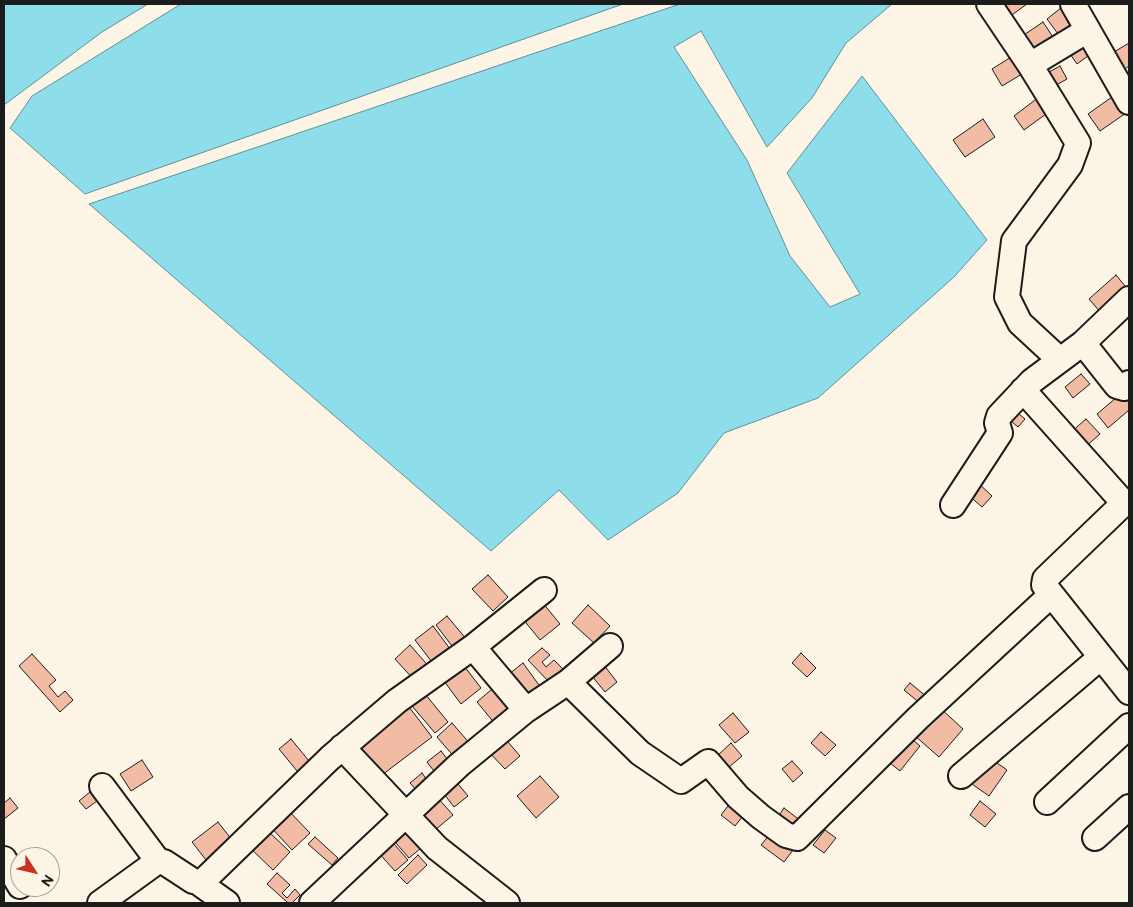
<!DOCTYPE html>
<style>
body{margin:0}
#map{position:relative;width:1133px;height:907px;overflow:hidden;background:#fcf5e5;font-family:"Balsamiq Sans",sans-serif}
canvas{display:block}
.frame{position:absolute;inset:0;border:5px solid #1c1c1c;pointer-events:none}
.north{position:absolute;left:10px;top:847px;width:50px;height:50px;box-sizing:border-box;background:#fcf5e5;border:1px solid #a29e95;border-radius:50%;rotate:125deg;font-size:14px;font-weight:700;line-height:20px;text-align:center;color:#1c1c1c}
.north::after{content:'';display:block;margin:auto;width:18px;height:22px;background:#c8321e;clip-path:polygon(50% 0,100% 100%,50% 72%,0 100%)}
</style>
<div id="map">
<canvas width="1133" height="907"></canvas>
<div class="frame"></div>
<div class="north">N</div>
</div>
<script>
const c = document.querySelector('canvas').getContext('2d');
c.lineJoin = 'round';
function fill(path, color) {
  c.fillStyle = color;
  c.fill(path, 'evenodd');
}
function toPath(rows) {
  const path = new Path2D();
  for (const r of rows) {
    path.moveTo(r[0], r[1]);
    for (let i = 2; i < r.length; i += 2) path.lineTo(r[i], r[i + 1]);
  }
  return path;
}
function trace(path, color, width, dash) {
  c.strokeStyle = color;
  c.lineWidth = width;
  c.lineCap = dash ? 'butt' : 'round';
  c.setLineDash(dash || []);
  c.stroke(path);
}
const water = toPath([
 [4,4,148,4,102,32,4,105,4,4],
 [181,4,623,4,85,194,10,128,32,96,181,4],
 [680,4,892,4,846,43,812,98,767,147,701,31,674,47,747,160,790,256,830,307,860,294,787,173,862,76,987,240,954,277,818,398,724,433,678,493,608,540,559,490,491,551,89,204,680,4]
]);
const building = toPath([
 [993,4,1027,4,1005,20,993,4],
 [1066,4,1078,19,1058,34,1047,19,1066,4],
 [1043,22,1055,40,1030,57,1018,39,1043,22],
 [1083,40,1092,53,1077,64,1068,51,1083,40],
 [1129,43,1129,66,1125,69,1114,52,1129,43],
 [1016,54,1027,71,1002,86,992,69,1016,54],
 [1060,66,1067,79,1049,89,1042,76,1060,66],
 [1119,92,1129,111,1100,131,1088,114,1119,92],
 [1039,97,1050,111,1024,130,1014,116,1039,97],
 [983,119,995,137,965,157,953,140,983,119],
 [1116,275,1129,291,1102,314,1089,299,1116,275],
 [1081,374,1090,384,1073,398,1065,387,1081,374],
 [1123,392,1129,399,1129,410,1108,428,1097,414,1123,392],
 [1013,409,1025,419,1018,427,1006,417,1013,409],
 [1086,419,1100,434,1083,449,1069,434,1086,419],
 [976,481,992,496,982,507,966,493,976,481],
 [488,575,508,597,493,611,472,589,488,575],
 [538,597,560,624,540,640,518,613,538,597],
 [588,605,610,626,594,643,572,623,588,605],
 [447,616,467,640,455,650,436,625,447,616],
 [433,626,453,653,435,666,415,640,433,626],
 [410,645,431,669,416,682,395,659,410,645],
 [542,648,550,655,542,662,546,667,554,660,563,669,549,682,528,660,542,648],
 [801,653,816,668,807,677,792,663,801,653],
 [32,654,56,680,49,686,58,697,65,691,73,700,60,712,19,666,32,654],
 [600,660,617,682,605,692,587,670,600,660],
 [523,663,544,692,525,706,504,678,523,663],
 [464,666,481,688,461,704,444,681,464,666],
 [499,683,519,707,496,725,477,702,499,683],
 [910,683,927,697,921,704,904,690,910,683],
 [421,689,448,722,435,733,407,700,421,689],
 [406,703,432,737,378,778,352,744,406,703],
 [939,707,963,729,939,757,914,735,939,707],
 [733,713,749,732,735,743,719,725,733,713],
 [452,723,472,746,457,760,437,737,452,723],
 [821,732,836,745,825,756,811,743,821,732],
 [905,733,920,746,900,771,884,758,905,733],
 [503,736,520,756,505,769,487,750,503,736],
 [291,739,314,767,302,777,279,749,291,739],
 [731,743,742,756,728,768,717,756,731,743],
 [441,751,451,764,437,775,427,762,441,751],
 [987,756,1007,770,989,796,969,782,987,756],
 [142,760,153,777,131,791,120,774,142,760],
 [792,761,803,773,793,782,782,769,792,761],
 [422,773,429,783,418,792,410,783,422,773],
 [540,776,559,797,536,818,517,796,540,776],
 [454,779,468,796,454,807,441,790,454,779],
 [90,792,97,801,86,809,79,801,90,792],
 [437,797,453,815,435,830,420,813,437,797],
 [735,797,749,808,735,826,721,815,735,797],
 [10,798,18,808,4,819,4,803,10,798],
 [980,801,996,814,985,827,970,815,980,801],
 [286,808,310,833,292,850,268,824,286,808],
 [784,808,801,821,795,829,778,817,784,808],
 [406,820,426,844,409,858,389,835,406,820],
 [218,822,232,840,206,860,192,842,218,822],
 [266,829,290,852,273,870,249,847,266,829],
 [825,830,836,838,824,853,813,845,825,830],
 [771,833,793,850,784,862,761,845,771,833],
 [315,837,338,858,332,865,308,844,315,837],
 [388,837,408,860,395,871,375,849,388,837],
 [418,855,427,865,407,884,398,875,418,855],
 [277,873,290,885,282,893,287,898,295,889,300,895,292,903,288,903,267,884,277,873]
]);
const minor = toPath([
 [989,4,1030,65],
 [1073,4,1129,102],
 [1083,343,1117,386,1124,388,1129,383],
 [1060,360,1020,323,1007,297,1014,241,1070,165,1078,143,1030,65,1088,30],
 [1023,390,1122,501,1120,507,1045,579,1044,585,1129,692],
 [953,505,1000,433,997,423,999,416,1032,381,1083,343,1129,299],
 [473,647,526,710],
 [568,682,640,753,681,781,708,762,738,797,761,817,786,835,797,838,918,718,1051,595],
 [342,747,437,848,507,903],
 [961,776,1101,657],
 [102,786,158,861],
 [1047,802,1129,726],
 [1095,838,1129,807],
 [4,859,20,886],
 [199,883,227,903],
 [100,903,158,861,164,862,193,881,202,882,330,758,397,701,473,647,544,590],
 [312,903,459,765,526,710,568,682,610,646]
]);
fill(water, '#8eddeb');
trace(water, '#609098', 1);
fill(building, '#f1bba4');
trace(building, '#1c1c1c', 1);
trace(minor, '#1c1c1c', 28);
trace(minor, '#fcf5e5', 24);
</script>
